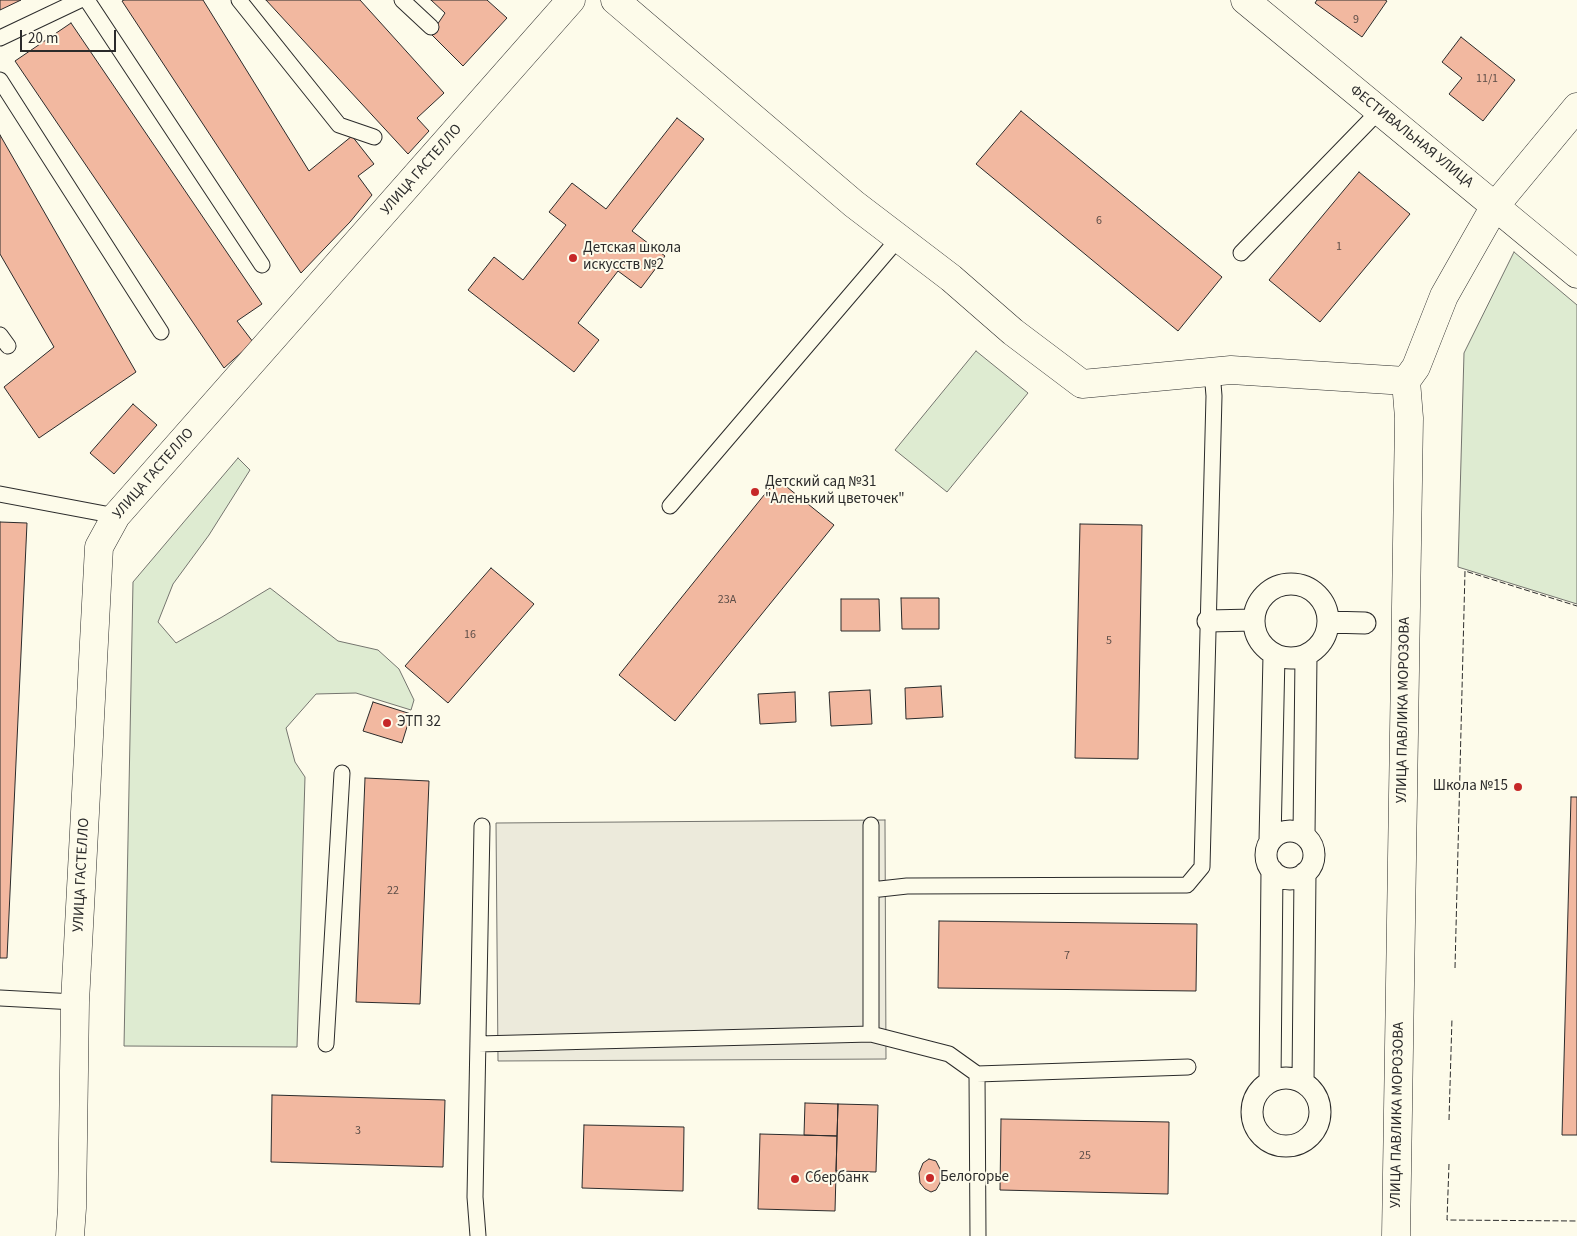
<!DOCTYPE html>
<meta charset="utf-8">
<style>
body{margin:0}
#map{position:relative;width:1577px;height:1236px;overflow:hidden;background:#fdfbea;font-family:"Source Sans 3",sans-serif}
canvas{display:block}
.scale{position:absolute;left:20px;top:30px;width:96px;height:22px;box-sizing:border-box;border:2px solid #2b2b2b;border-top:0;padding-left:6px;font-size:15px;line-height:18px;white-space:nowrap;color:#2b2b2b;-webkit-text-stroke:4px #fdfbea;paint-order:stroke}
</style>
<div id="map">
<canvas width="1577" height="1236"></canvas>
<div class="scale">20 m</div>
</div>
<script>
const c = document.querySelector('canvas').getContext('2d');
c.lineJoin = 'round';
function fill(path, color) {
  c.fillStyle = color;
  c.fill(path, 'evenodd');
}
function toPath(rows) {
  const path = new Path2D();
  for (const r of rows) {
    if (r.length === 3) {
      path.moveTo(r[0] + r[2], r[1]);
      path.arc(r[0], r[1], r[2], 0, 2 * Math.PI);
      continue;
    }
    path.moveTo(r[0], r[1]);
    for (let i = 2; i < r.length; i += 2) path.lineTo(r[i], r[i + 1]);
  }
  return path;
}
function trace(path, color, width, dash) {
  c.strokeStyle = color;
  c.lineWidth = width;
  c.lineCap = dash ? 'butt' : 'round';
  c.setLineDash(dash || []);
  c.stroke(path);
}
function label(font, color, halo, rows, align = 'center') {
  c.font = font + ' "Source Sans 3",sans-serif';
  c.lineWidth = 4;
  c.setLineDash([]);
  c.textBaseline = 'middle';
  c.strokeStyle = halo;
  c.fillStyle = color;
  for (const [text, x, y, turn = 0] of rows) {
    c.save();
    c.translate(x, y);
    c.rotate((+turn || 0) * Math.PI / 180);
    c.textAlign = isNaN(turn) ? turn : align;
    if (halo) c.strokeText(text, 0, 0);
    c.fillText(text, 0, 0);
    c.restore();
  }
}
const green = toPath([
 [1514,252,1577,305,1577,604,1458,567,1464,353,1514,252],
 [976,351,1028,393,947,492,895,450,976,351],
 [238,458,250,470,209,535,173,584,158,622,176,643,222,617,270,588,338,641,378,650,399,669,414,700,411,710,356,693,316,694,286,728,295,762,305,777,297,1047,124,1046,133,582,238,458]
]);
const parking = toPath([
 [885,820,886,1059,498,1061,496,823,885,820]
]);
const building = toPath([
 [0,0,21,0,0,10,0,0],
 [124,0,203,0,309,171,352,136,374,164,358,176,372,195,350,222,301,273,122,1,124,0],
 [266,0,360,0,444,93,417,118,429,131,408,154,266,0],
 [431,0,487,0,507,18,463,66,431,34,445,13,431,0],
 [1317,0,1385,0,1387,1,1362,37,1315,3,1317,0],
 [71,23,262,304,237,321,253,342,224,368,15,61,71,23],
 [1461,37,1515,80,1483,121,1449,94,1462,78,1442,62,1461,37],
 [1021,111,1222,277,1178,331,976,164,1021,111],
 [677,118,704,139,632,231,665,256,641,288,618,271,578,323,599,340,574,372,468,290,494,257,523,280,566,225,549,212,572,183,606,209,677,118],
 [0,135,136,372,39,438,4,387,54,347,0,254,0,135],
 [1359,172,1410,214,1320,322,1269,280,1359,172],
 [133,404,157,425,114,474,90,453,133,404],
 [777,479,834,525,675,721,619,675,777,479],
 [0,522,27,523,7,958,0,958,0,522],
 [1080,524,1142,525,1138,759,1075,758,1080,524],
 [491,568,534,604,448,703,405,666,491,568],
 [901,598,939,598,939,629,902,629,901,598],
 [841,599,879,599,880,631,841,631,841,599],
 [941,686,943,717,906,719,905,688,941,686],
 [870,690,872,724,831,726,829,692,870,690],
 [795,692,796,722,760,724,758,694,795,692],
 [373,702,411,714,402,743,363,731,373,702],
 [365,778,429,781,420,1004,356,1002,365,778],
 [1571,797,1577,797,1577,1135,1562,1135,1571,797],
 [939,921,1197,924,1196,991,938,988,939,921],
 [272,1095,445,1100,443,1167,271,1162,272,1095],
 [805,1103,838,1104,837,1136,804,1135,805,1103],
 [838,1104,878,1105,876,1172,836,1171,838,1104],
 [1001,1119,1169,1122,1168,1194,1000,1190,1001,1119],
 [584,1125,684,1127,683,1191,582,1188,584,1125],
 [760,1134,837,1136,835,1211,758,1209,760,1134],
 [929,1159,936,1161,940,1169,940,1183,936,1190,931,1192,925,1189,920,1183,919,1173,923,1163,929,1159]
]);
const service = toPath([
 [87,0,262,265],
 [239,0,339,125,374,137],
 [402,0,431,27],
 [0,38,80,0],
 [0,80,161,332],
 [1241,253,1379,111],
 [0,335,8,346],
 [0,494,116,516],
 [670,506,898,239],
 [871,825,871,1034,949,1054,977,1074,978,1236],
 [871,890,907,886,1187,885,1202,867,1214,396,1212,371],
 [0,998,75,1002],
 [326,1044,342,773],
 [478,1044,871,1034],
 [977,1074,1188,1067],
 [478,1236,475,1197,482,826]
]);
const pedestrian = toPath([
 [1291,621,37],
 [1208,621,1254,620],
 [1328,622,1365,623],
 [1290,855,24],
 [1304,835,1306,656],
 [1270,841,1274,655],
 [1286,1112,34],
 [1270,1082,1272,870],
 [1303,1082,1305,873]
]);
const minor = toPath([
 [615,0,854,204,951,278,1013,332,1082,384,1231,370,1406,381],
 [1245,0,1577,274],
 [70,1236,72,1208,75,1002,99,547,116,516,571,0],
 [1396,1236,1409,418,1406,381,1416,367,1444,296,1495,206,1577,107]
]);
const fence = toPath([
 [1455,968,1465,571,1577,606],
 [1449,1120,1452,1018],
 [1449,1164,1447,1220,1577,1221]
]);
const markers = [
 [573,258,5,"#c62828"],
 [755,492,5,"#c62828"],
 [387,723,5,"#c62828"],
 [1518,787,5,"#c62828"],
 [930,1178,5,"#c62828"],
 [795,1179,5,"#c62828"]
];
const numberNames = [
 ["9",1356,20],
 ["11/1",1487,79],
 ["6",1099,221],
 ["1",1339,247],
 ["23А",727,600],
 ["16",470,635],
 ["5",1109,641],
 ["22",393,891],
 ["7",1067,956],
 ["3",358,1131],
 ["25",1085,1156]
];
const streetNames = [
 ["ФЕСТИВАЛЬНАЯ УЛИЦА",1411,137,39],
 ["УЛИЦА ГАСТЕЛЛО",422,170,-49],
 ["УЛИЦА ГАСТЕЛЛО",154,474,-49],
 ["УЛИЦА ПАВЛИКА МОРОЗОВА",1404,710,-89],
 ["УЛИЦА ГАСТЕЛЛО",82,875,-87],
 ["УЛИЦА ПАВЛИКА МОРОЗОВА",1398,1115,-89]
];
const poiNames = [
 ["Детская школа",583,249],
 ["искусств №2",583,266],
 ["Детский сад №31",765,483],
 ["\"Аленький цветочек\"",765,500],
 ["ЭТП 32",397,723],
 ["Школа №15",1508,787,"right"],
 ["Белогорье",940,1178],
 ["Сбербанк",805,1179]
];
fill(green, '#deebd1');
trace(green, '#74746e', 1);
fill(parking, '#eceadb');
trace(parking, '#74746e', 1);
fill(building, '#f2b8a0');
trace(building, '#2b2b2b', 1);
trace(service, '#2b2b2b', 17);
trace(pedestrian, '#2b2b2b', 23);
trace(minor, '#2b2b2b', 29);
trace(service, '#fdfbea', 15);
trace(pedestrian, '#fdfbea', 21);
trace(minor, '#fdfbea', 28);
trace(fence, '#2b2b2b', 1, [6, 2.5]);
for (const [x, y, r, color] of markers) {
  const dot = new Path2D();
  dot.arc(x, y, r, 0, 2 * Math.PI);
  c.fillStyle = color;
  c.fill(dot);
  trace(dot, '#fdfbea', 2);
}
label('12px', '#5d4e48', null, numberNames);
label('15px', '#2b2b2b', '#fdfbea', streetNames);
label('15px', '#2b2b2b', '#fdfbea', poiNames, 'left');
</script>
